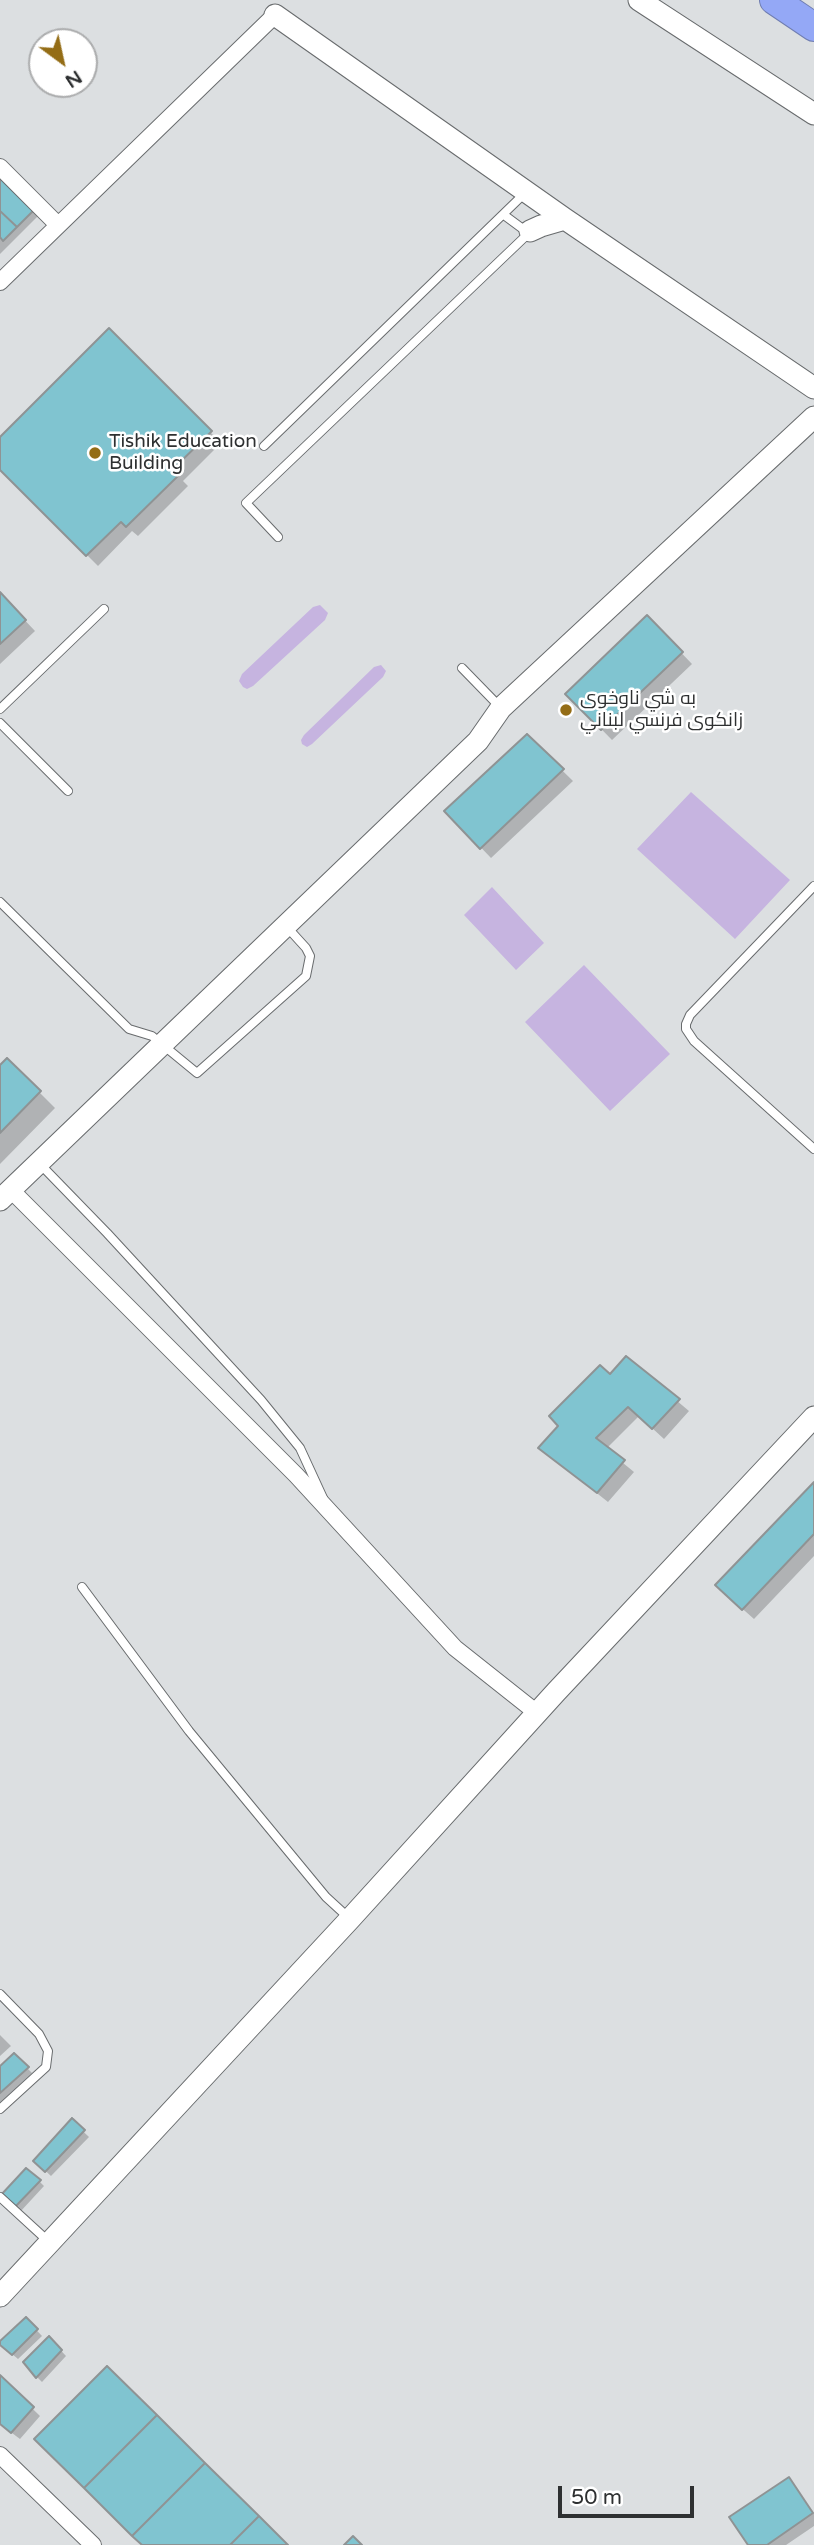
<!DOCTYPE html>
<meta charset="utf-8">
<style>
body{margin:0}
#map{position:relative;width:814px;height:2545px;overflow:hidden;background:#dcdfe1;font-family:"Varela Round",sans-serif}
canvas{display:block}
.north{position:absolute;left:28px;top:28px;width:70px;height:70px;box-sizing:border-box;background:#fff;border:2px solid #abacad;border-radius:50%;rotate:147deg;font-size:19px;font-weight:700;line-height:28px;text-align:center;color:#2e3031}
.north::after{content:'';display:block;margin:auto;width:24px;height:32px;background:#946d16;clip-path:polygon(50% 0,100% 100%,50% 72%,0 100%)}
.scale{position:absolute;left:558px;top:2486px;width:136px;height:32px;box-sizing:border-box;border:4px solid #2e3031;border-top:0;padding-left:9px;font-size:21px;line-height:24px;white-space:nowrap;color:#2e3031;-webkit-text-stroke:5px #fff;paint-order:stroke}
</style>
<div id="map">
<canvas width="814" height="2545"></canvas>
<div class="north">N</div>
<div class="scale">50 m</div>
</div>
<script>
const c = document.querySelector('canvas').getContext('2d');
c.lineJoin = 'round';
function fill(path, color) {
  c.fillStyle = color;
  c.fill(path, 'evenodd');
}
function toPath(rows) {
  const path = new Path2D();
  for (const r of rows) {
    path.moveTo(r[0], r[1]);
    for (let i = 2; i < r.length; i += 2) path.lineTo(r[i], r[i + 1]);
  }
  return path;
}
function trace(path, color, width, dash) {
  c.strokeStyle = color;
  c.lineWidth = width;
  c.lineCap = dash ? 'butt' : 'round';
  c.setLineDash(dash || []);
  c.stroke(path);
}
function label(font, color, halo, rows, align = 'center') {
  c.font = font + ' "Varela Round",Cairo,sans-serif';
  c.lineWidth = 5;
  c.setLineDash([]);
  c.textBaseline = 'middle';
  c.strokeStyle = halo;
  c.fillStyle = color;
  for (const [text, x, y, turn = 0] of rows) {
    c.save();
    c.translate(x, y);
    c.rotate((+turn || 0) * Math.PI / 180);
    c.textAlign = isNaN(turn) ? turn : align;
    if (halo) c.strokeText(text, 0, 0);
    c.fillText(text, 0, 0);
    c.restore();
  }
}
const green = toPath([
 [320,605,328,613,325,620,253,686,247,689,243,687,239,681,242,674,313,607],
 [381,665,386,671,383,677,312,744,307,747,302,744,301,740,304,735,374,667],
 [691,792,790,880,735,939,637,849],
 [492,887,544,943,516,970,464,915],
 [584,965,670,1054,610,1111,525,1022]
]);
const shadow = toPath([
 [0,176,40,214,0,254],
 [109,331,221,443,183,481,188,486,138,536,132,531,98,566,0,468,0,439],
 [0,594,35,631,0,664],
 [647,617,692,664,612,740,567,694],
 [527,736,573,781,491,858,446,811],
 [7,1060,55,1108,0,1164,0,1068],
 [626,1358,689,1411,664,1439,639,1416,606,1449,634,1472,608,1502,540,1448],
 [814,1485,814,1556,754,1619,728,1596],
 [0,2035,11,2046,0,2056],
 [14,2055,32,2073,0,2103,0,2069],
 [72,2121,89,2137,51,2176,35,2161],
 [39,2181,44,2186,20,2212,3,2196],
 [26,2319,42,2336,18,2359,5,2348],
 [49,2338,66,2356,42,2382,37,2377],
 [0,2377,40,2416,20,2439,0,2424],
 [789,2479,814,2513,814,2526,786,2545,750,2545]
]);
const building = toPath([
 [0,172,36,208,17,227,0,211,0,172],
 [0,211,17,227,3,241,0,237,0,211],
 [109,328,212,431,173,469,179,475,126,527,121,522,86,556,0,470,0,437,109,328],
 [0,592,26,620,0,644,0,592],
 [647,615,683,652,601,730,565,694,647,615],
 [527,734,564,769,480,849,444,811,527,734],
 [7,1058,41,1091,0,1133,0,1065,7,1058],
 [626,1356,680,1399,652,1429,628,1407,596,1438,625,1460,597,1493,538,1448,558,1426,549,1416,600,1365,610,1374,626,1356],
 [814,1482,814,1534,742,1610,715,1585,814,1482],
 [14,2053,29,2067,0,2093,0,2066,14,2053],
 [72,2118,85,2130,45,2172,33,2161,72,2118],
 [26,2168,41,2180,14,2208,0,2196,26,2168],
 [26,2317,38,2329,12,2355,0,2345,0,2341,26,2317],
 [49,2336,62,2350,36,2378,23,2362,49,2336],
 [107,2366,157,2415,84,2488,34,2439,107,2366],
 [0,2375,34,2407,11,2433,0,2424,0,2375],
 [157,2415,205,2463,132,2536,84,2488,157,2415],
 [205,2463,259,2516,230,2545,142,2545,132,2536,205,2463],
 [789,2477,813,2513,767,2545,748,2545,729,2517,789,2477],
 [259,2516,288,2545,230,2545,259,2516],
 [353,2536,362,2545,344,2545,353,2536]
]);
const lane = toPath([
 [504,215,527,232],
 [264,446,525,193],
 [278,537,246,503,530,232],
 [462,668,499,706],
 [0,709,104,609],
 [0,723,68,791],
 [814,886,690,1015,686,1024,686,1029,694,1041,814,1149],
 [0,902,129,1029,152,1036,197,1073,306,976,310,956,306,948,286,926],
 [39,1163,107,1233,261,1400,300,1448,323,1498],
 [82,1587,189,1731,326,1897,350,1919],
 [0,1994,39,2034,48,2051,46,2067,0,2109],
 [0,2197,48,2241]
]);
const street = toPath([
 [0,167,58,225],
 [0,282,275,15],
 [11,1190,296,1475,455,1648,537,1713],
 [0,2455,93,2545]
]);
const secondary = toPath([
 [639,0,814,114],
 [275,15,565,219,814,388],
 [530,231,541,226,565,219],
 [0,1200,478,741,501,708,814,417],
 [0,2296,350,1919,556,1692,814,1417]
]);
const highway = toPath([
 [774,0,814,27]
]);
const markers = [
 [95,453,7,"#946d16"],
 [566,710,7,"#946d16"]
];
const poiNames = [
 ["Tishik Education",109,442],
 ["Building",109,464],
 ["به شي ناوخوى",580,699],
 ["زانكوى فرنسي لبناني",580,721]
];
fill(green, '#c6b4e0');
fill(shadow, '#0003');
fill(building, '#80c4d0');
trace(building, '#8f9394', 2);
trace(lane, '#686b6d', 10);
trace(street, '#686b6d', 18);
trace(secondary, '#686b6d', 23);
trace(highway, '#707eb1', 30);
trace(lane, '#fff', 8);
trace(street, '#fff', 16);
trace(secondary, '#fff', 21);
trace(highway, '#94a8f6', 28);
for (const [x, y, r, color] of markers) {
  const dot = new Path2D();
  dot.arc(x, y, r, 0, 2 * Math.PI);
  c.fillStyle = color;
  c.fill(dot);
  trace(dot, '#fff', 2.5);
}
label('19px', '#2e3031', '#fff', poiNames, 'left');
</script>
